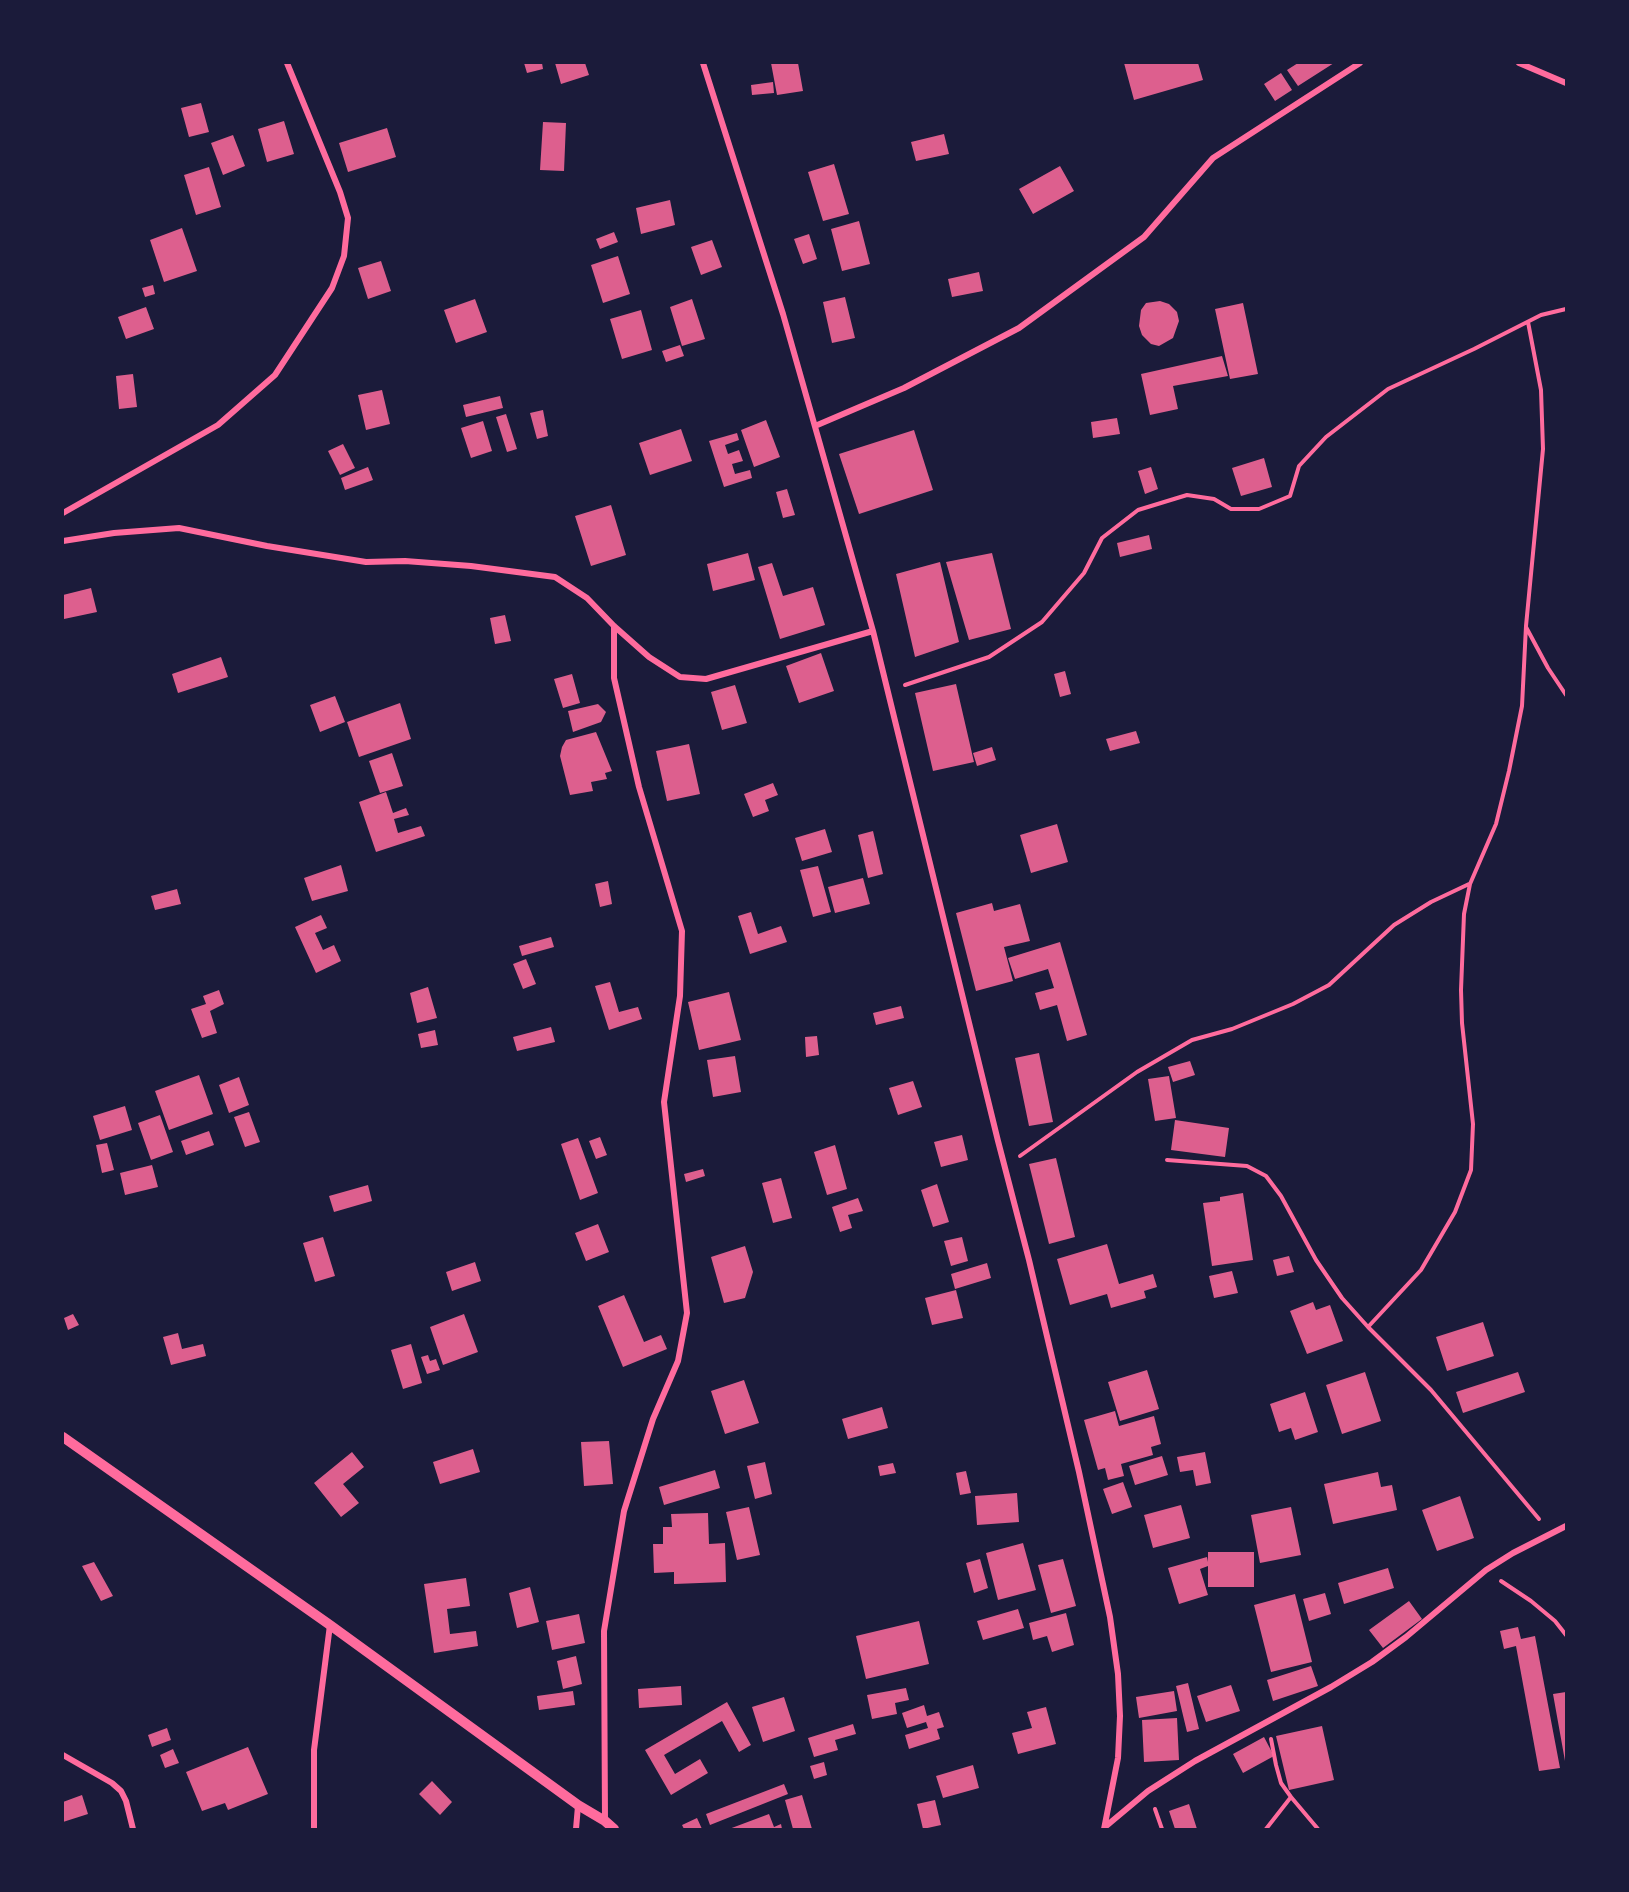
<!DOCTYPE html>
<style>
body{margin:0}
#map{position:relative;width:1629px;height:1892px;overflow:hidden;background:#1b1b3a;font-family:"Exo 2",sans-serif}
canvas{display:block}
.frame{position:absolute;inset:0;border:64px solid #1b1b3a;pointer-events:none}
</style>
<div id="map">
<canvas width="1629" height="1892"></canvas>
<div class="frame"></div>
</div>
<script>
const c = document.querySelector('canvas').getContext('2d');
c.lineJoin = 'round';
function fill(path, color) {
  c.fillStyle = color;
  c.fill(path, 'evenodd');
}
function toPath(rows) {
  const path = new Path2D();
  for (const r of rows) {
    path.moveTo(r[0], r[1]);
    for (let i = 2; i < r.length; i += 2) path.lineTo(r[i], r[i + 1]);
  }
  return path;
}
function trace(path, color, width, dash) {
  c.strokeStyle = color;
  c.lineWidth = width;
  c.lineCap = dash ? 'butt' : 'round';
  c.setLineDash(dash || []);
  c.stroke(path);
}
const building = toPath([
 [524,63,542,63,543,69,527,73],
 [555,63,585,63,589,75,561,84],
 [771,63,798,63,803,91,777,95],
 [1124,63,1198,63,1203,80,1134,100],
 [1298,63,1334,63,1298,86,1287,70],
 [1281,73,1292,90,1275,101,1264,84],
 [773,82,774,93,752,95,751,85],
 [201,103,209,132,189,137,181,108],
 [284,121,294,154,267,162,258,129],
 [543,122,566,123,564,171,540,170],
 [387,128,396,157,348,172,339,143],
 [944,134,949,154,916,161,911,142],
 [233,135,245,166,223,175,211,143],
 [834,164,849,214,823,221,808,172],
 [1060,166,1074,191,1033,214,1019,189],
 [209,167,221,207,196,215,184,175],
 [670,200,675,225,641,234,636,208],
 [859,221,870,264,842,271,831,229],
 [182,228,197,271,164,282,150,240],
 [614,232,618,242,600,249,596,239],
 [809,234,817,259,803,264,794,239],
 [712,240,722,267,701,275,691,247],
 [618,256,630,294,603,303,591,265],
 [381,261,391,291,368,299,358,268],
 [979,272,983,291,952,297,948,279],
 [153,285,155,294,145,297,142,288],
 [845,297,855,338,832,343,823,302],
 [475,299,487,332,456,343,444,310],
 [692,299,705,339,682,346,670,307],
 [1160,301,1169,304,1177,312,1179,321,1173,338,1159,346,1151,344,1142,335,1139,326,1141,310,1146,303],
 [1243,303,1258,374,1230,379,1215,309],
 [146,307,154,329,126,339,118,317],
 [641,310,652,350,622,359,610,319],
 [680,345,684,356,666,362,662,351],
 [1222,356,1228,376,1173,386,1178,409,1150,415,1141,374],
 [133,374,137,407,119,409,116,376],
 [382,390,390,424,366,430,358,395],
 [500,396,503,408,466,417,463,405],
 [543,410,548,436,537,439,530,413],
 [506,414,517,449,507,452,496,417],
 [1117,418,1120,434,1093,438,1091,422],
 [766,420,780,457,754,467,741,430],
 [483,421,492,451,471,458,461,428],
 [681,429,692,461,650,475,639,443],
 [914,430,933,490,859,514,839,454],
 [737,433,739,440,725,445,728,454,739,450,743,461,732,464,735,474,750,470,752,478,724,487,709,441],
 [343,444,355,468,340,475,328,451],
 [1264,458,1272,487,1241,496,1232,468],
 [368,467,373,480,345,490,341,478],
 [1151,467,1158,489,1145,494,1138,471],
 [787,489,795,515,783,518,776,492],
 [611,505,626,555,591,566,575,516],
 [1149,535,1152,549,1120,557,1117,543],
 [748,553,755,580,713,591,707,564],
 [992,553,1011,629,969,640,946,562],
 [940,562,959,642,915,657,896,574],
 [772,563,783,596,813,587,825,625,780,639,758,567],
 [91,588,97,612,64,619,63,595],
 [505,615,511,641,495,644,490,618],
 [821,653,834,691,799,703,786,666],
 [221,657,228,677,178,693,172,674],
 [1065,671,1071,694,1060,697,1054,674],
 [572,674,580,703,563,708,554,679],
 [956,684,974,762,933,771,915,693],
 [735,685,747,723,722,730,711,692],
 [335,696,345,722,320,732,310,705],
 [400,703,411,739,359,757,347,722],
 [598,704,606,712,601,722,573,732,568,711],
 [1136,731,1140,743,1110,751,1106,739],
 [596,732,612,771,605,773,607,779,591,782,593,791,570,795,560,756,562,747,566,740],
 [689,744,700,794,667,801,656,751],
 [992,747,996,760,977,766,973,753],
 [392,753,403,786,380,793,369,761],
 [773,783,778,795,765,800,769,811,753,817,744,794],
 [386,792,393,813,406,808,409,815,394,819,398,833,421,826,425,836,376,852,359,802],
 [1057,824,1068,862,1031,873,1020,835],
 [825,829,832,852,802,861,795,838],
 [873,831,883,874,868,878,858,835],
 [341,865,348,891,312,901,304,878],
 [818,866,831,912,813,917,800,870],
 [863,878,870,904,835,913,828,887],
 [608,881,612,904,600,907,595,884],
 [177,889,181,904,155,910,151,896],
 [992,903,994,911,1020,904,1030,941,1004,947,1013,981,976,991,956,913],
 [751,912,758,934,781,926,787,942,750,954,738,916],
 [321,915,327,928,315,933,323,950,334,945,341,961,316,973,295,927],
 [551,937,554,947,522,956,519,946],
 [1060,942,1087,1035,1067,1041,1057,1005,1040,1010,1035,993,1054,988,1048,969,1015,979,1008,958],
 [526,959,536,984,523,989,513,964],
 [610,982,619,1012,638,1007,642,1019,609,1030,595,986],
 [428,987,437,1018,417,1023,410,993],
 [219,990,224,1004,210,1011,217,1033,202,1038,191,1009,206,1004,203,996],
 [729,992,741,1040,699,1050,688,1002],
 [901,1006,904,1018,876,1025,873,1013],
 [551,1027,555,1042,517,1051,513,1037],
 [435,1030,438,1045,421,1048,418,1034],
 [817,1036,819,1055,806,1057,805,1037],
 [1039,1053,1053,1122,1029,1126,1015,1058],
 [735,1056,741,1092,713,1097,707,1060],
 [1190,1061,1195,1075,1173,1082,1168,1067],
 [199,1075,213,1114,169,1130,155,1091],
 [1169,1076,1176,1118,1155,1121,1148,1079],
 [239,1077,249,1105,229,1113,219,1085],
 [913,1081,922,1107,898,1115,889,1088],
 [125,1106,132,1130,100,1140,93,1116],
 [249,1112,260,1142,245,1147,234,1117],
 [160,1115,173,1152,151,1160,138,1123],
 [1175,1120,1229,1128,1225,1157,1171,1150],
 [209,1131,214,1145,186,1155,181,1141],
 [962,1135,968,1160,941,1167,934,1142],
 [600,1137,607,1155,596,1159,589,1141],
 [578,1138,598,1193,580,1200,561,1144],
 [107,1143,114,1170,102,1173,96,1145],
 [835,1145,847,1189,827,1195,814,1152],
 [1056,1158,1075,1237,1049,1244,1029,1164],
 [152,1165,158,1187,125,1195,120,1173],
 [703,1169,705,1176,686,1182,684,1174],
 [781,1178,792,1218,773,1223,762,1183],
 [937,1184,949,1222,933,1227,921,1190],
 [368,1185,372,1201,334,1212,329,1196],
 [1243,1193,1253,1260,1212,1266,1203,1203,1220,1201,1220,1197],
 [858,1198,863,1211,848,1215,852,1228,840,1232,832,1207],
 [598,1224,609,1252,586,1261,575,1233],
 [323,1237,335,1276,315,1282,303,1243],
 [962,1237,968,1261,951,1266,944,1241],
 [1107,1244,1119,1284,1153,1274,1157,1287,1144,1291,1146,1298,1111,1308,1107,1294,1070,1305,1057,1259],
 [745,1246,753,1272,745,1298,724,1303,711,1257],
 [1289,1256,1294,1272,1277,1276,1273,1260],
 [475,1262,481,1281,452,1291,446,1272],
 [987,1263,991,1278,955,1289,951,1274],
 [1232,1271,1238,1293,1214,1298,1209,1276],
 [956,1290,963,1318,932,1325,925,1298],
 [624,1295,644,1342,661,1335,667,1349,623,1367,598,1306],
 [1313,1302,1316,1310,1330,1305,1343,1341,1307,1354,1290,1311],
 [73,1314,79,1325,68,1330,64,1318],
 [464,1314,478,1352,443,1365,430,1327],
 [1483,1322,1494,1356,1447,1371,1436,1337],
 [178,1333,182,1349,203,1344,206,1356,171,1365,163,1337],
 [411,1344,422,1383,403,1389,391,1350],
 [428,1355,430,1361,436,1359,440,1370,427,1374,421,1357],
 [1147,1370,1159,1409,1120,1421,1108,1382],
 [1365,1372,1381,1421,1342,1434,1326,1385],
 [1518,1372,1525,1392,1463,1413,1456,1392],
 [744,1380,759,1423,725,1434,711,1391],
 [1305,1392,1318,1432,1295,1440,1291,1428,1279,1432,1270,1404],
 [882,1407,888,1428,848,1439,842,1419],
 [1115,1411,1119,1426,1154,1416,1161,1444,1151,1447,1153,1455,1121,1464,1124,1476,1108,1480,1105,1468,1098,1470,1084,1420],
 [609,1441,613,1484,584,1486,581,1442],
 [473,1449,480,1472,440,1484,433,1462],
 [352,1452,364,1467,343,1484,359,1503,341,1517,314,1483],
 [1205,1452,1211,1483,1196,1486,1193,1470,1180,1472,1177,1457],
 [1162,1456,1168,1475,1135,1485,1129,1466],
 [765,1462,772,1494,755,1499,747,1466],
 [893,1463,896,1473,880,1476,878,1466],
 [715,1470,720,1488,664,1505,659,1487],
 [966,1471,971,1493,960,1495,956,1473],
 [1378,1472,1381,1487,1392,1485,1397,1510,1333,1524,1324,1484],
 [1123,1482,1132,1507,1112,1514,1103,1489],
 [1017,1493,1019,1522,977,1525,975,1496],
 [1460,1496,1474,1538,1437,1551,1422,1510],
 [1181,1505,1190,1538,1153,1548,1144,1515],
 [749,1507,760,1555,737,1560,726,1512],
 [1291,1507,1301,1555,1260,1563,1251,1515],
 [708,1513,709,1544,725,1543,726,1582,674,1584,674,1572,654,1573,653,1544,663,1544,663,1527,672,1527,671,1514],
 [1023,1543,1036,1590,998,1600,986,1553],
 [1208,1552,1254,1552,1254,1587,1208,1587,1208,1566,1200,1569,1208,1595,1179,1604,1168,1568,1207,1557,1208,1562],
 [980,1559,988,1588,974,1593,966,1563],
 [1063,1559,1076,1606,1051,1613,1038,1565],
 [94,1562,113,1596,101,1601,82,1566],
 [1388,1568,1394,1588,1344,1604,1338,1583],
 [466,1578,470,1606,447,1609,450,1634,476,1631,478,1646,434,1653,424,1584],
 [530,1587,539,1622,517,1628,509,1593],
 [1325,1593,1331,1614,1309,1621,1303,1599],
 [1295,1594,1312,1662,1271,1672,1254,1605],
 [1409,1601,1422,1619,1383,1648,1369,1630],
 [1018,1609,1024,1628,983,1640,977,1621],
 [1066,1613,1074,1645,1052,1652,1047,1636,1033,1640,1029,1623],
 [579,1614,585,1643,552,1650,546,1621],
 [919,1621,929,1664,866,1679,856,1636],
 [1518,1627,1521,1639,1535,1636,1560,1768,1539,1771,1516,1646,1504,1649,1500,1631],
 [576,1656,582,1684,563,1689,557,1661],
 [1311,1666,1318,1686,1273,1701,1267,1680],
 [1188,1683,1199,1729,1187,1732,1176,1686],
 [1231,1685,1240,1711,1206,1722,1197,1696],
 [681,1686,682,1705,639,1708,638,1689],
 [906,1688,909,1700,895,1703,897,1714,872,1719,867,1695],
 [573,1691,575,1705,539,1710,537,1696],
 [1174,1691,1177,1711,1139,1718,1136,1697],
 [1566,1692,1566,1761,1565,1761,1553,1694],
 [784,1697,795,1731,763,1742,752,1707],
 [727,1702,751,1745,739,1752,722,1721,664,1755,675,1774,700,1759,708,1773,671,1795,645,1750],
 [924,1705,927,1716,939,1712,944,1727,937,1729,940,1739,909,1749,905,1735,928,1728,926,1722,907,1728,902,1713],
 [1046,1707,1056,1744,1018,1754,1012,1733,1032,1728,1027,1712],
 [1177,1718,1179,1760,1144,1762,1142,1720],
 [853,1724,856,1734,835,1740,838,1750,814,1757,808,1738],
 [1322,1726,1334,1780,1289,1790,1276,1736],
 [167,1728,171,1740,152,1747,148,1735],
 [1264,1737,1274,1756,1243,1773,1233,1754],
 [248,1747,268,1794,228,1810,225,1803,202,1811,186,1772],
 [173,1749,179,1763,165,1768,160,1755],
 [824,1762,827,1775,814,1779,810,1766],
 [973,1765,979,1788,943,1798,936,1776],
 [432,1781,452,1802,440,1815,419,1794],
 [784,1784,788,1794,710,1825,706,1814],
 [82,1795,88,1814,63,1822,63,1802],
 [802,1795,812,1829,793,1829,785,1800],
 [935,1800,941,1825,923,1829,917,1804],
 [1189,1804,1197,1829,1175,1829,1169,1811],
 [769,1814,774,1827,781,1824,782,1829,729,1829],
 [697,1818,702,1829,684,1829,682,1825]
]);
const path = toPath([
 [1526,627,1548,668,1566,695],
 [905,685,989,657,1042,622,1084,573,1102,538,1138,510,1187,495,1214,499,1231,509,1259,509,1290,496,1299,466,1326,437,1388,389,1474,349,1541,315,1566,309],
 [1020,1156,1137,1072,1192,1040,1232,1029,1293,1004,1329,985,1394,925,1431,902,1469,884],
 [1167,1160,1247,1166,1266,1176,1281,1196,1316,1260,1342,1298,1368,1327,1431,1390,1539,1519],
 [1368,1327,1421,1270,1455,1212,1471,1170,1473,1124,1462,1023,1461,990,1464,914,1470,884,1496,824,1509,771,1522,706,1526,626,1543,449,1541,390,1528,322],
 [1501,1581,1531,1601,1555,1621,1566,1635],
 [1271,1739,1276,1765,1281,1783,1291,1797,1318,1829],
 [1155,1809,1162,1829],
 [1266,1829,1291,1797]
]);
const minor = toPath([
 [703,63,783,314,873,631,998,1141,1029,1260,1079,1472,1110,1617,1118,1674,1120,1716,1118,1758,1104,1829],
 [1519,63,1566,83],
 [815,426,904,388,1019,328,1144,237,1213,158,1360,63],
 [63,513,218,425,275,375,332,288,344,256,348,218,340,192,287,63],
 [63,541,114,533,179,528,267,546,366,562,405,561,471,566,555,577,587,598,614,626,649,657,680,677,706,679,873,631],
 [63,1755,112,1783,121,1791,126,1801,133,1829],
 [605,1821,604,1631,624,1511,653,1419,678,1361,687,1313,664,1102,680,996,682,931,639,787,614,678,614,626],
 [1105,1827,1148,1791,1195,1761,1331,1687,1372,1662,1406,1637,1486,1570,1513,1553,1566,1526],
 [314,1829,314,1750,330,1625],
 [576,1829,578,1806]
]);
const tertiary = toPath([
 [63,1437,330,1625,578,1805,605,1821,614,1829]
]);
fill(building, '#dd5f8e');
trace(path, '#ff6b9d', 4);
trace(minor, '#ff6b9d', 6);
trace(tertiary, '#ff6b9d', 10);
</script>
